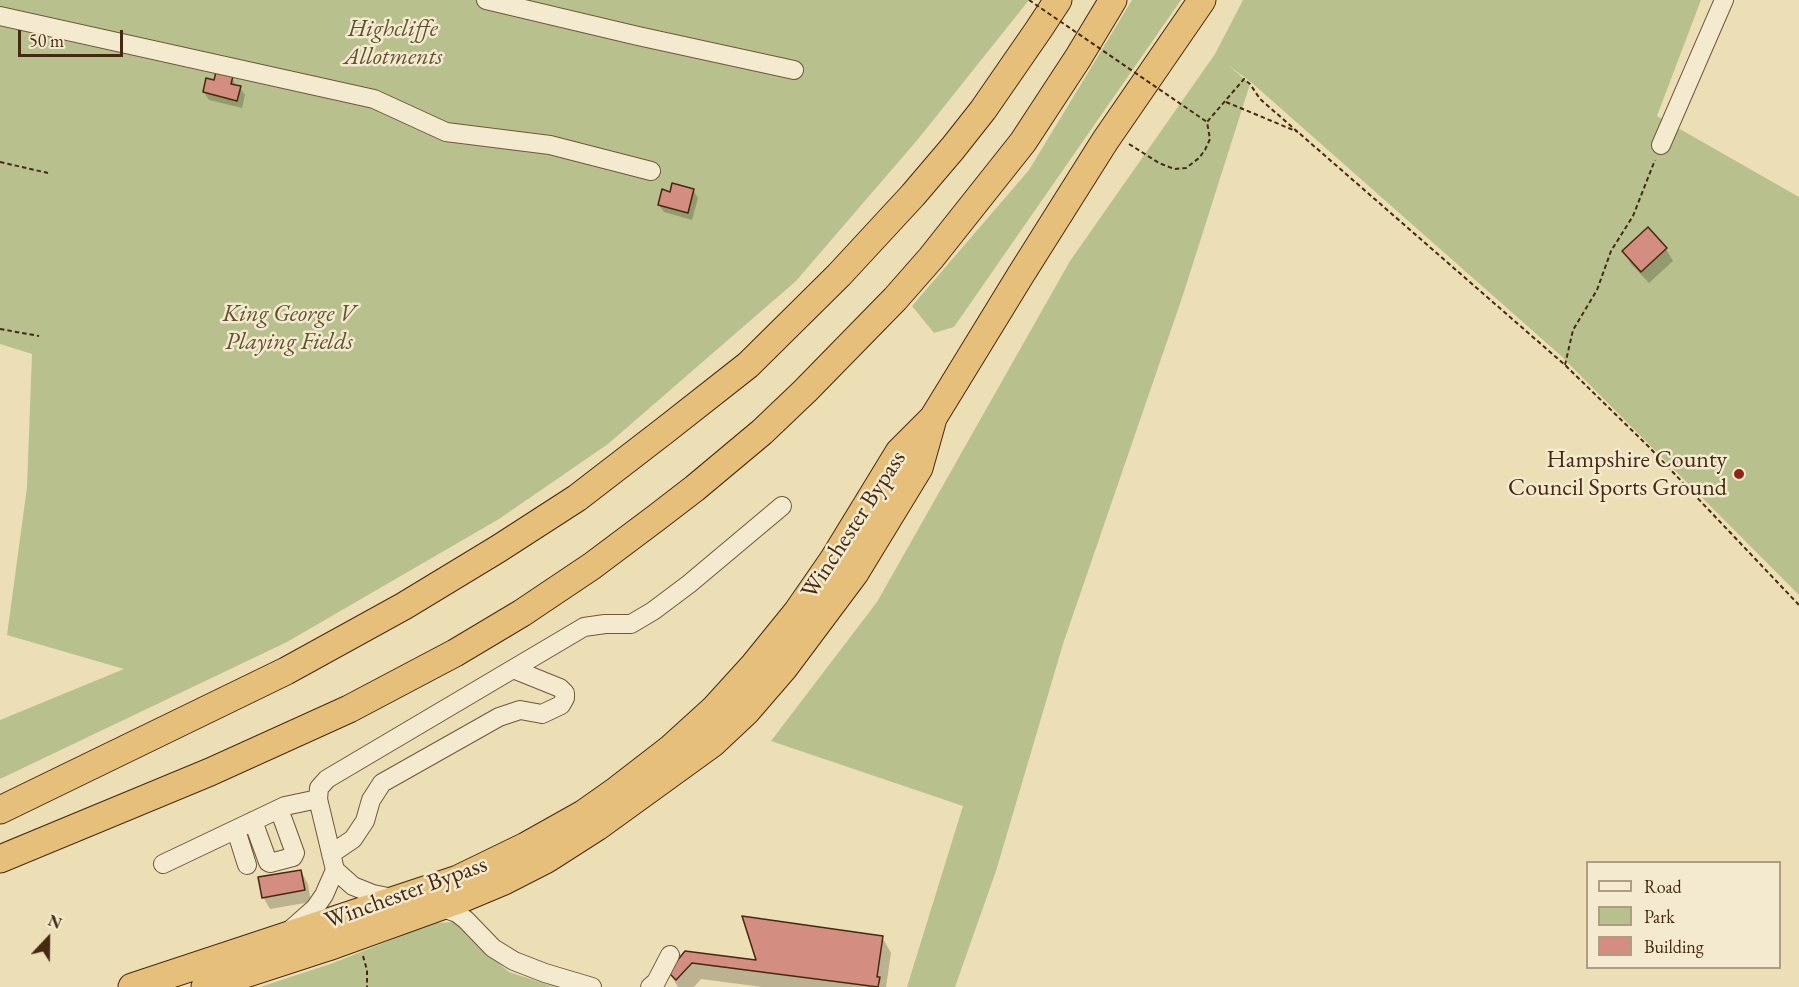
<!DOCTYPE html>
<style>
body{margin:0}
#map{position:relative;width:1799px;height:987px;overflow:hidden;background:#ecdfb6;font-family:"EB Garamond",serif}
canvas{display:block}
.legend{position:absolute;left:1586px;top:861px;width:195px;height:108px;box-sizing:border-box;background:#f3ead0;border:2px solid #ae9c83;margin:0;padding:8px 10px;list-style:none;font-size:18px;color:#472810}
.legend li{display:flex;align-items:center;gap:12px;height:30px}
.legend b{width:30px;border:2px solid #ae9c83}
.north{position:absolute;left:18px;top:909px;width:60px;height:60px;-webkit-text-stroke:4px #f3ead0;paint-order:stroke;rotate:22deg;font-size:16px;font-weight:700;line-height:24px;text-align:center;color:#472810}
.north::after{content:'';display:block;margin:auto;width:21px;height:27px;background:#472810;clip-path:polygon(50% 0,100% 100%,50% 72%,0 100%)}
.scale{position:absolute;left:18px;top:30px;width:105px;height:27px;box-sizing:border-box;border:3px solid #472810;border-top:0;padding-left:8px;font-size:18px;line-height:21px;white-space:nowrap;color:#472810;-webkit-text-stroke:4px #f3ead0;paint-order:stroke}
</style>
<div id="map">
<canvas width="1799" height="987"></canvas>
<ul class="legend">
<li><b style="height:8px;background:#f3ead0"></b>Road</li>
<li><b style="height:16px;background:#b8c18d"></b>Park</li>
<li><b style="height:16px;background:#d48d81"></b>Building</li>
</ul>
<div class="north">N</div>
<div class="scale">50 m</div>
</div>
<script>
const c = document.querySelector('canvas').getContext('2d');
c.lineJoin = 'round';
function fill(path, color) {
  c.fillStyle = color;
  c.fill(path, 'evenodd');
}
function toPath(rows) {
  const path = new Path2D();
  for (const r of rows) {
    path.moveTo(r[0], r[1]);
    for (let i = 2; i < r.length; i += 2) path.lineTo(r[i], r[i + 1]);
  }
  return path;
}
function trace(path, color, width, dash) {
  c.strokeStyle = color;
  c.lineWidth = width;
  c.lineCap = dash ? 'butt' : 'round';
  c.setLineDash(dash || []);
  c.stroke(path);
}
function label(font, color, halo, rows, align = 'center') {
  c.font = font + ' "EB Garamond",serif';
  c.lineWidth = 5;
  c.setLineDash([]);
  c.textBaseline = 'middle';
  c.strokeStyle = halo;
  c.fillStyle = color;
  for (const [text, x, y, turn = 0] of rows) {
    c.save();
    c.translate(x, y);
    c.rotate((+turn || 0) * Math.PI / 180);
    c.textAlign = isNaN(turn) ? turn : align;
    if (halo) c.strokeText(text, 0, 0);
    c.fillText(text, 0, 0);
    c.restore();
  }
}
const green = toPath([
 [0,0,1029,0,919,138,796,281,608,444,499,519,287,642,0,779,0,720,124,669,7,635,27,487,32,354,0,344],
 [1132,0,1181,0,954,327,934,333,912,306,1029,170],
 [1243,0,1701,0,1657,116,1799,197,1799,595,1559,354,1252,83,1228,65,1250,84,1183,295,1063,644,996,871,955,987,907,987,963,806,771,741,877,602,1070,261,1215,54],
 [455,922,471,939,509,972,555,987,260,987,333,963,434,923]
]);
const shadow = toPath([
 [232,77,236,87,240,88,245,95,242,108,209,100,204,92,215,82],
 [693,190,698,198,692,220,664,212,659,205,671,193],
 [1648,230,1666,249,1673,261,1649,283,1631,264,1624,252],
 [301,871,308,884,311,902,270,909,263,897],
 [882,937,891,953,886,987,762,987,701,979,694,987,678,987,669,972,686,953,758,962]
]);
const building = toPath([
 [216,72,233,76,231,84,241,86,237,101,203,92,206,78,214,80,216,72],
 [672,183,694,189,688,213,658,205,662,189,670,192,672,183],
 [1648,227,1667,248,1641,272,1622,251,1648,227],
 [301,870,305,890,262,898,258,877,301,870],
 [742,916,883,936,877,977,880,977,878,987,692,963,676,980,668,972,685,951,756,960,742,916]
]);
const path = toPath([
 [1226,102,1298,132],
 [1129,144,1159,163,1174,169,1186,168,1199,158,1205,150,1210,139,1207,122,1244,79,1250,84,1260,99,1565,365,1649,447,1799,605],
 [0,162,48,173],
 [0,329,39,336],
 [1565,365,1573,330,1597,290,1611,251,1633,216,1655,160],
 [363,956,367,970,367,987]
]);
const minor = toPath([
 [486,0,638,36,794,70],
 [0,16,374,99,446,132,550,145,651,171],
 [1661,145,1724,0],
 [253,821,268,862,270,863,293,857,295,853,279,809],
 [236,830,247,865],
 [331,854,353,839,365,821,371,800,382,783,499,717,520,710,542,714,561,705,565,698,565,693,560,688,513,669],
 [163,864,285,806,318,799],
 [393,898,373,894,353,886,335,870,318,799,319,788,327,779,584,627,605,624,631,624,653,611,689,584,782,506],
 [440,907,457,913,466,920,493,948,514,961,545,973,592,987],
 [289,931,315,908,324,895,335,870],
 [650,987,656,982,670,955]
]);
const highway = toPath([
 [0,810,286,671,404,606,498,549,577,498,664,431,748,365,839,275,913,195,953,148,983,110,1039,29,1058,0],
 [0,859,210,772,349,709,455,653,522,613,592,566,656,518,695,488,762,432,805,391,895,299,931,258,1023,142,1078,58,1113,0],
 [132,987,458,879,526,846,583,814,617,790,670,749,714,709,754,665,797,612,833,560,899,452,933,418,1020,276,1105,141,1202,0],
 [205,987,328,947,461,899,504,881,547,859,597,827,713,743,746,712,784,668,855,573,919,468,932,422]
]);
const pathBridge = toPath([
 [1029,0,1207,122]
]);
const markers = [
 [1739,474,6,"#8f2418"]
];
const parkNames = [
 ["Highcliffe",393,29],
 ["Allotments",393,57],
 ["King George V",289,314],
 ["Playing Fields",289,342]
];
const poiNames = [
 ["Hampshire County",1727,460],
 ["Council Sports Ground",1727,488]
];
const streetNames = [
 ["Winchester Bypass",854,525,-57],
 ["Winchester Bypass",406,893,-20]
];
fill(green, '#b8c18d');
fill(shadow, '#0003');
fill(building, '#d48d81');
trace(building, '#472810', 1.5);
trace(minor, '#70563a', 20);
trace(highway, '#472810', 29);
trace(path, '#472810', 2, [4.5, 3]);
trace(minor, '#f3ead0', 18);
trace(highway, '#e6c07b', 27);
trace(pathBridge, '#472810', 2, [4.5, 3]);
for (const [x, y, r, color] of markers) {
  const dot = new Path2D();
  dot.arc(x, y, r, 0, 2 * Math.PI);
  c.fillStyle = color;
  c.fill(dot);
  trace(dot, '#f3ead0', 2);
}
label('italic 24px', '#634e2f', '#f3ead0', parkNames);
label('24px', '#472810', '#f3ead0', poiNames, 'right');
label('24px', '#472810', '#f3ead0', streetNames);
</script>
